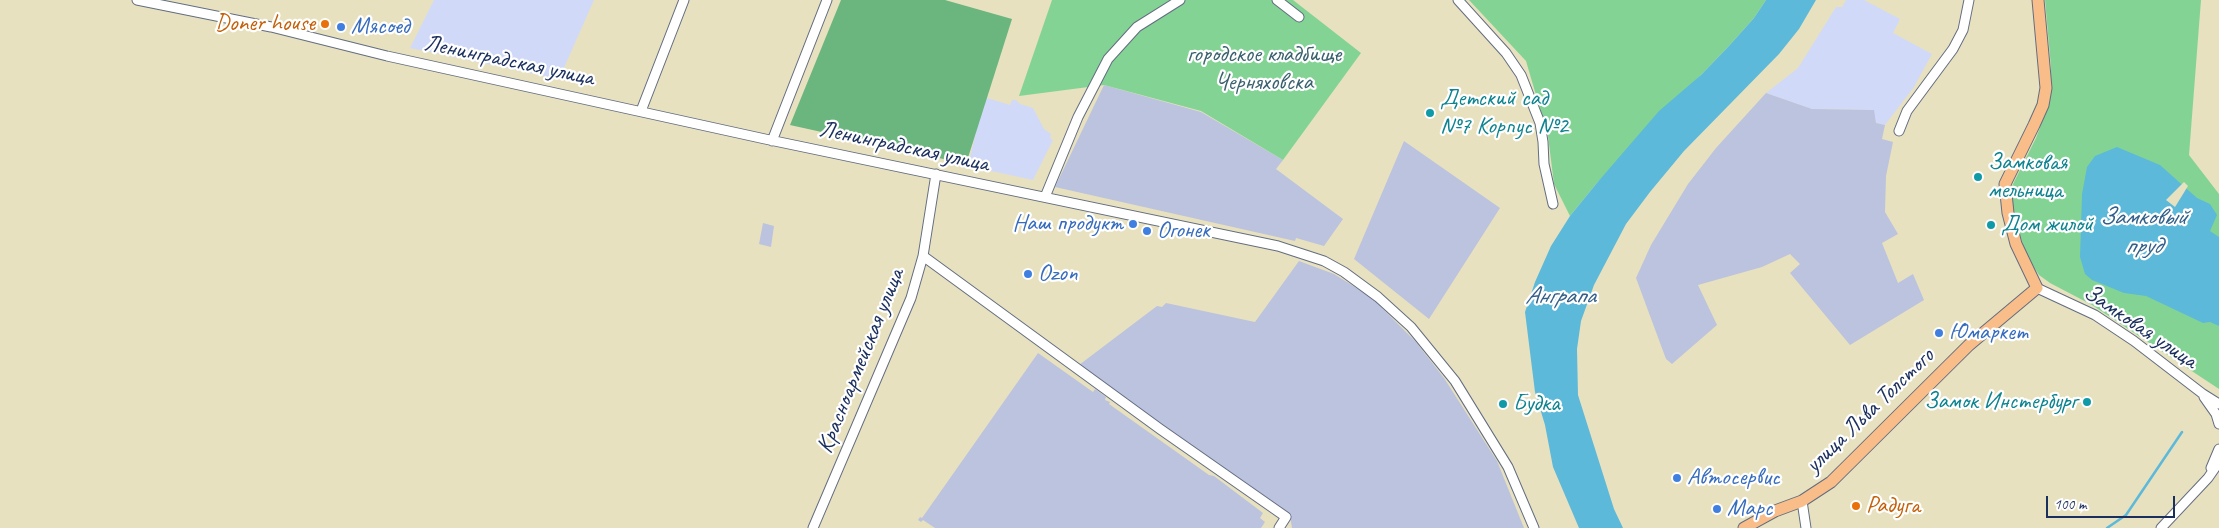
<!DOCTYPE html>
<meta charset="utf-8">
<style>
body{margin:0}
#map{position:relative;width:2219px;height:528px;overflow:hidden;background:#e8e1bf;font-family:Caveat,sans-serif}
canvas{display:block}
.scale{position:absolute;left:2046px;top:496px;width:129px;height:22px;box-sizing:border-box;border:2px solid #1b2f5e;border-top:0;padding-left:6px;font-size:15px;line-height:18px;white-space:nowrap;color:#1b2f5e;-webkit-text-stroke:4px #fff;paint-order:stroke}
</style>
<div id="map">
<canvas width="2219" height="528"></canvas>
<div class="scale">100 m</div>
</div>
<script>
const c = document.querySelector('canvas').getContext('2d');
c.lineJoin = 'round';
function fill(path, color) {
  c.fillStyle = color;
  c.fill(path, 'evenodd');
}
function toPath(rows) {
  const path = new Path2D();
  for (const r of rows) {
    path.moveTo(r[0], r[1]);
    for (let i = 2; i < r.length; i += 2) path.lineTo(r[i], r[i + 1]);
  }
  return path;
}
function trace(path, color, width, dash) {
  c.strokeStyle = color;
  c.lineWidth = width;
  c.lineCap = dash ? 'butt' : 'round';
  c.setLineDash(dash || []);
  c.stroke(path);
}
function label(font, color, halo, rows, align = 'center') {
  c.font = font + ' Caveat,sans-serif';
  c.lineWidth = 4.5;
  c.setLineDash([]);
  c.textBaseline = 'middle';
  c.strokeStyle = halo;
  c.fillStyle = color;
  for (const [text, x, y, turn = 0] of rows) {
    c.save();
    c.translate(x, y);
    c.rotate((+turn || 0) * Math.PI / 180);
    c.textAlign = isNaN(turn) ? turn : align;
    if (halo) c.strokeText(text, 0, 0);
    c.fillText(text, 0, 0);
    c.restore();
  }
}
const built = toPath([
 [434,0,594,0,559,79,410,48],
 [1846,0,1864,0,1900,19,1893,33,1932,54,1914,87,1885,125,1876,123,1873,110,1812,109,1766,93,1798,68,1836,7,1842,7],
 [984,97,1010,105,1012,100,1016,100,1020,104,1033,108,1044,129,1051,134,1050,138,1053,140,1033,180,968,166]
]);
const industrial = toPath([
 [1104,85,1201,112,1283,160,1276,169,1343,219,1324,246,1296,238,1295,241,1055,187],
 [1766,93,1812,109,1874,110,1876,123,1885,125,1882,139,1893,142,1886,176,1885,212,1898,234,1882,243,1898,283,1913,274,1924,300,1850,345,1790,273,1800,264,1790,254,1762,267,1698,285,1717,325,1672,364,1666,359,1636,278,1651,245,1688,184,1716,148],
 [1404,141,1500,208,1429,319,1354,259],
 [763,223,774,226,771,247,759,244],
 [1299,261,1334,274,1371,297,1415,341,1444,378,1497,461,1524,528,1292,528,1290,516,1079,365,1157,306,1162,307,1166,303,1255,322],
 [1038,353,1093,392,1095,389,1106,397,1105,400,1110,402,1109,404,1209,475,1214,476,1263,513,1260,518,1265,522,1261,528,935,528,923,520,921,522,918,520,920,517,922,518]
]);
const green = toPath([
 [1052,0,1293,0,1361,53,1283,160,1201,111,1104,85,1019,96],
 [1469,0,1766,0,1754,18,1728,47,1596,184,1570,216,1554,184,1548,136,1526,61],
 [2045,0,2201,0,2189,155,2219,194,2219,389,2092,305,2050,283,2039,275,2027,257,2013,214,2010,190,2036,138,2050,101,2051,67]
]);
const forest = toPath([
 [841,0,945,0,1012,19,966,164,790,125]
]);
const water = toPath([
 [1766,0,1816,0,1799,29,1779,54,1684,151,1650,192,1626,224,1594,285,1581,321,1577,349,1578,395,1614,509,1623,528,1579,528,1553,467,1545,425,1535,392,1525,312,1535,282,1551,246,1570,216,1596,184,1659,111,1701,75,1728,47,1754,18],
 [2117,147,2160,165,2197,198,2210,204,2217,215,2210,231,2219,237,2219,326,2210,322,2203,323,2146,296,2124,293,2092,280,2085,274,2080,257,2082,194,2087,167,2095,156]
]);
const pier = toPath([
 [2184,182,2188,186,2175,207,2166,200]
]);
const stream = toPath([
 [2107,528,2126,515,2182,432]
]);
const minor = toPath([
 [137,0,271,27,387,56,765,139,1278,246,1324,261,1344,272,1378,297,1411,327,1455,381,1508,467,1534,528],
 [1277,0,1299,17],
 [1458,0,1506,53,1521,75,1540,123,1543,142,1544,164,1553,204],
 [641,111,684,0],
 [1899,131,1907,111,1953,49,1963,30,1969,0],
 [772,141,827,0],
 [1045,197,1078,117,1108,59,1137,27,1180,0],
 [923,256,1160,429,1286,517,1279,528],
 [2037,288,2095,315,2134,341,2203,394,2219,404],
 [2204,397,2216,414,2219,424],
 [2211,468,2219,449],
 [1802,501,1806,528],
 [813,528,911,298,923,256,936,174],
 [2161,528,2208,478,2219,462]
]);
const major = toPath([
 [1744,528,1775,511,1802,501,1831,482,1969,345,2037,288,2016,244,2008,213,2005,184,2034,125,2043,105,2046,88,2038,0]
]);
const markers = [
 [325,24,5,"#e8710a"],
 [341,27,5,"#3f7fe0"],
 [1430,113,5,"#0f9aa8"],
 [1978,177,5,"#0f9aa8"],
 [1133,224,5,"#3f7fe0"],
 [1991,225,5,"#0f9aa8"],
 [1147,231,5,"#3f7fe0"],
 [1028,274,5,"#3f7fe0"],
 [1939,333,5,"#3f7fe0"],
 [2087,402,5,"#0f9aa8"],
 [1503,404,5,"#0f9aa8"],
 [1677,478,5,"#3f7fe0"],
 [1856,506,5,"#e8710a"],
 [1717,509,5,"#3f7fe0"]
];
const foodNames = [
 ["Doner house",315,24],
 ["Радуга",1866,506,"left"]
];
const shopNames = [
 ["Мясоед",351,27],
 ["Наш продукт",1123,224,"right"],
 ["Огонек",1157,231],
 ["Ozon",1038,274],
 ["Юмаркет",1949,333],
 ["Автосервис",1687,478],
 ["Марс",1727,509]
];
const parkNames = [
 ["городское кладбище",1264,55],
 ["Черняховска",1264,83]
];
const streetNames = [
 ["Ленинградская улица",509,61,12],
 ["Ленинградская улица",904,147,12],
 ["Замковая улица",2140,327,34],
 ["Красноармейская улица",861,361,-68],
 ["улица Льва Толстого",1870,411,-44]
];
const cultureNames = [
 ["Детский сад",1440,99],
 ["№7 Корпус №2",1440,127],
 ["Замковая",1988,163],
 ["мельница",1988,191],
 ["Дом жилой",2001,225],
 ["Замок Инстербург",2077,402,"right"],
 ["Будка",1513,404]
];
const waterNames = [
 ["Замковый",2143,217],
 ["пруд",2143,246],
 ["Анграпа",1560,296]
];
fill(built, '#d1d9f9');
fill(industrial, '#bbc3de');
fill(green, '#83d494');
fill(forest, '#6ab67e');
fill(water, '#5cb9da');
fill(pier, '#e8e1bf');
trace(stream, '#5cb9da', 2.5);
trace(minor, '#636d80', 11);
trace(major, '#636d80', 13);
trace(minor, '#fff', 9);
trace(major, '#f9bd89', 11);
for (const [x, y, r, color] of markers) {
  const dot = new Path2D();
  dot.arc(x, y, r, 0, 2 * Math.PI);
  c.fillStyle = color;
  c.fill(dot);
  trace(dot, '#fff', 2);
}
label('24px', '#c56008', '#fff', foodNames, 'right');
label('24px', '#366cbe', '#fff', shopNames, 'left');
label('24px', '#3a616e', '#fff', parkNames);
label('24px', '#1b2f5e', '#fff', streetNames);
label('24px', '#0d838f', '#fff', cultureNames, 'left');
label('italic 25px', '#325f89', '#fff', waterNames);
</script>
